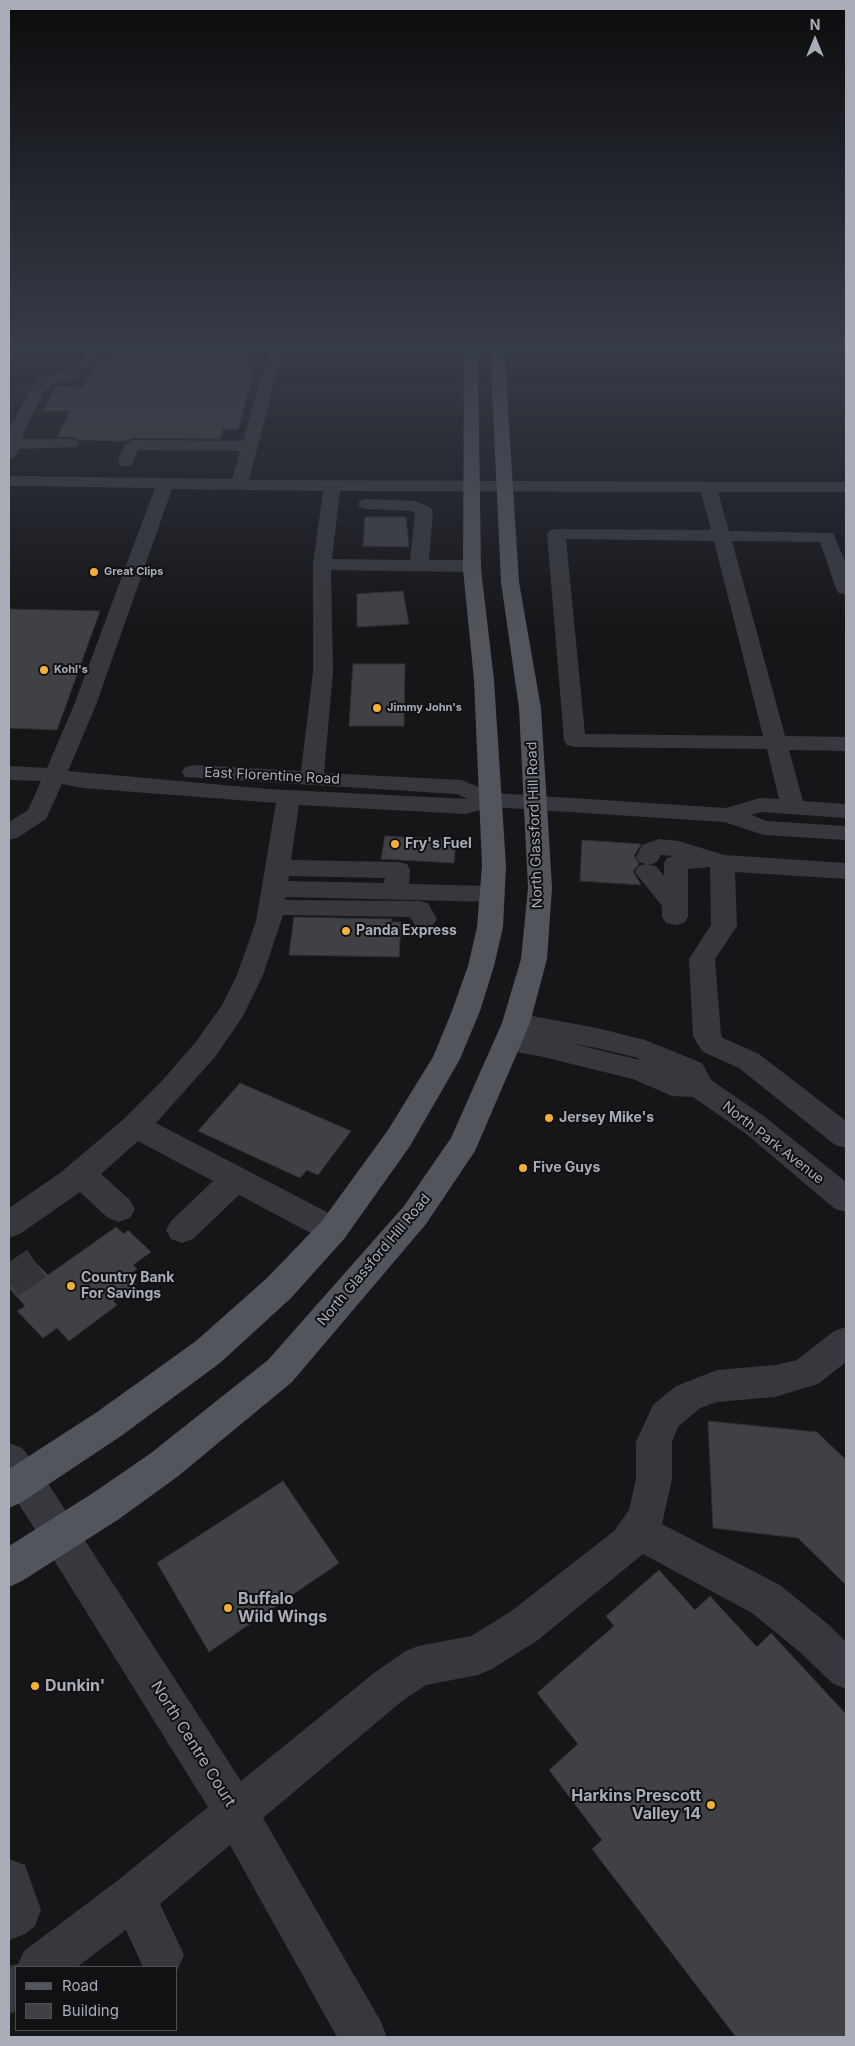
<!DOCTYPE html>
<style>
body{margin:0}
#map{position:relative;width:855px;height:2046px;overflow:hidden;background:#161618;font-family:Inter,sans-serif}
canvas{display:block}
.frame{position:absolute;inset:0;border:10px solid #a8adb8;pointer-events:none}
.legend{position:absolute;left:15px;top:1966px;width:162px;height:65px;box-sizing:border-box;background:#111113;border:1px solid #4d4f55;margin:0;padding:6px 9px;list-style:none;font-size:15px;color:#a8adb8}
.legend li{display:flex;align-items:center;gap:10px;height:25px}
.legend b{width:25px;border:1px solid #4d4f55}
.north{position:absolute;left:790px;top:15px;width:50px;height:50px;-webkit-text-stroke:4px #111113;paint-order:stroke;rotate:0deg;font-size:14px;font-weight:700;line-height:20px;text-align:center;color:#a8adb8}
.north::after{content:'';display:block;margin:auto;width:18px;height:22px;background:#a8adb8;clip-path:polygon(50% 0,100% 100%,50% 72%,0 100%)}
</style>
<div id="map">
<canvas width="855" height="2046"></canvas>
<div class="frame"></div>
<ul class="legend">
<li><b style="height:6px;background:#53555c"></b>Road</li>
<li><b style="height:14px;background:#404145"></b>Building</li>
</ul>
<div class="north">N</div>
</div>
<script>
const c = document.querySelector('canvas').getContext('2d');
c.lineJoin = 'round';
function fill(path, color) {
  c.fillStyle = color;
  c.fill(path, 'evenodd');
}
function toPath(rows) {
  const path = new Path2D();
  for (const r of rows) {
    path.moveTo(r[0], r[1]);
    for (let i = 2; i < r.length; i += 2) path.lineTo(r[i], r[i + 1]);
  }
  return path;
}
function trace(path, color, width, dash) {
  c.strokeStyle = color;
  c.lineWidth = width;
  c.lineCap = dash ? 'butt' : 'round';
  c.setLineDash(dash || []);
  c.stroke(path);
}
function label(font, color, halo, rows, align = 'center') {
  c.font = font + ' Inter,sans-serif';
  c.lineWidth = 4;
  c.setLineDash([]);
  c.textBaseline = 'middle';
  c.strokeStyle = halo;
  c.fillStyle = color;
  for (const [text, x, y, turn = 0] of rows) {
    c.save();
    c.translate(x, y);
    c.rotate((+turn || 0) * Math.PI / 180);
    c.textAlign = isNaN(turn) ? turn : align;
    if (halo) c.strokeText(text, 0, 0);
    c.fillText(text, 0, 0);
    c.restore();
  }
}
const building = toPath([
 [123,346,253,346,247,366,255,366,238,429,223,429,220,439,132,438,127,441,79,440,71,437,57,437,70,411,43,411,56,386,83,387,96,361,101,356,118,356,123,346],
 [365,517,406,517,409,547,363,546,365,517],
 [403,591,409,624,357,627,357,594,403,591],
 [9,609,100,611,57,730,9,728,9,609],
 [353,664,405,664,404,726,349,726,353,664],
 [385,836,456,840,454,863,381,859,385,836],
 [582,840,641,844,634,856,639,864,633,871,641,885,580,881,582,840],
 [294,917,392,919,391,922,401,922,399,957,289,955,294,917],
 [240,1083,351,1131,318,1175,307,1170,300,1178,198,1131,240,1083],
 [116,1227,124,1234,128,1230,151,1252,133,1265,137,1269,127,1276,136,1284,113,1301,117,1305,69,1341,57,1328,43,1338,17,1311,25,1306,9,1288,9,1272,30,1257,48,1275,116,1227],
 [708,1421,817,1432,846,1460,846,1585,798,1538,713,1528,708,1421],
 [283,1481,339,1563,209,1652,157,1563,283,1481],
 [659,1570,695,1610,710,1596,757,1647,771,1633,846,1714,846,2037,736,2037,592,1849,602,1840,549,1770,578,1744,537,1693,614,1626,606,1616,659,1570]
]);
const minorTunnel = toPath([
 [9,1282,37,1263]
]);
const minor = toPath([
 [9,346,21,346,14,358,9,359,9,346],
 [93,346,109,346,73,380,50,385,43,393,21,439,71,439,77,441,79,444,77,447,19,449,15,457,9,459,9,429,31,388,40,378,63,373,93,346],
 [270,346,284,346,249,480,846,482,846,492,718,492,729,531,833,533,846,564,846,595,839,593,836,589,820,542,732,541,785,736,846,737,846,751,789,750,803,801,846,804,846,818,761,812,751,815,767,821,846,826,846,840,764,835,724,822,491,807,466,814,299,805,291,860,398,862,407,864,410,870,409,884,493,886,502,888,505,894,502,900,493,902,285,897,285,900,419,901,428,903,437,919,433,925,424,927,415,925,410,917,283,915,263,975,243,1016,215,1057,156,1123,344,1221,349,1230,344,1239,333,1243,322,1239,239,1195,193,1239,182,1243,171,1239,166,1230,171,1221,213,1181,138,1141,101,1174,130,1200,135,1209,130,1218,119,1222,108,1218,80,1192,20,1234,9,1238,9,1208,60,1173,125,1118,160,1083,195,1043,222,1005,237,975,256,921,276,803,83,788,62,784,46,819,17,838,9,840,9,822,28,810,41,781,9,780,9,766,47,768,74,705,155,488,9,486,9,476,232,479,240,451,138,450,132,465,126,466,120,465,118,461,124,445,132,440,243,441,270,346],
 [172,489,323,491,313,564,313,672,301,771,193,765,185,767,182,772,185,777,457,794,468,799,268,789,68,771,96,705,172,489],
 [340,491,701,492,711,530,556,529,550,530,547,534,564,740,567,745,575,747,767,749,779,799,760,798,726,808,494,793,461,780,324,773,333,672,331,570,472,572,479,570,481,566,479,562,472,560,429,560,433,511,430,507,415,501,367,499,361,500,358,504,361,508,367,509,411,511,415,513,410,560,332,559,340,491],
 [566,539,714,541,763,736,585,734,566,539],
 [289,876,385,878,384,883,288,881,289,876],
 [659,839,679,841,724,855,846,863,846,879,735,872,737,926,715,959,721,1035,723,1038,759,1054,846,1121,846,1148,835,1145,739,1068,703,1052,697,1043,693,1036,689,959,711,925,710,867,688,869,688,917,684,923,675,925,666,923,662,917,662,906,635,872,638,866,646,864,639,862,636,857,642,845,659,839],
 [661,855,673,856,667,858,664,863,664,876,656,866,649,865,657,862,661,855],
 [516,1013,597,1028,645,1040,702,1063,711,1080,765,1117,846,1182,846,1212,835,1209,745,1133,693,1097,672,1096,633,1079,539,1056,498,1049,494,1042,498,1035,508,1032,516,1033,506,1030,502,1023,506,1016,516,1013],
 [570,1043,597,1048,638,1058,640,1060,570,1043],
 [846,1327,846,1362,818,1384,775,1397,717,1402,700,1408,678,1427,672,1442,672,1479,662,1524,780,1585,829,1625,846,1642,846,1689,832,1683,801,1653,752,1613,643,1554,538,1640,492,1669,478,1675,426,1685,402,1701,263,1818,380,2020,387,2037,337,2037,230,1845,160,1904,184,1955,177,1971,176,1967,143,1967,126,1930,77,1967,16,1967,16,2011,9,2014,9,1966,18,1964,24,1951,117,1881,208,1807,9,1488,9,1443,22,1448,38,1468,241,1781,374,1673,404,1652,418,1646,471,1636,510,1612,614,1531,629,1510,636,1479,636,1442,653,1405,676,1386,717,1370,775,1365,797,1360,834,1331,846,1327],
 [9,1859,25,1865,41,1910,35,1926,25,1934,9,1940,9,1859]
]);
const major = toPath([
 [461,346,475,346,478,359,481,569,494,680,506,866,503,927,494,966,480,1011,460,1059,410,1146,344,1239,291,1298,220,1363,121,1436,22,1502,9,1508,9,1469,97,1412,196,1341,267,1278,322,1221,388,1130,433,1057,452,1011,468,966,477,927,482,866,474,680,463,569,464,359,461,346],
 [490,346,504,346,519,582,541,708,552,888,547,959,530,1023,475,1151,426,1224,292,1382,177,1477,119,1519,22,1581,9,1587,9,1546,93,1493,151,1453,268,1360,404,1206,451,1138,502,1023,521,959,528,888,519,708,501,582,490,346]
]);
const markers = [
 [94,572,5,"#f2b134"],
 [44,670,5,"#f2b134"],
 [377,708,5,"#f2b134"],
 [395,844,5,"#f2b134"],
 [346,931,5,"#f2b134"],
 [549,1118,5,"#f2b134"],
 [523,1168,5,"#f2b134"],
 [71,1286,5,"#f2b134"],
 [228,1608,5,"#f2b134"],
 [35,1686,5,"#f2b134"],
 [711,1805,5,"#f2b134"]
];
const farPoinames = [
 ["Great Clips",104,572],
 ["Kohl's",54,670],
 ["Jimmy John's",387,708]
];
const streetNames = [
 ["East Florentine Road",272,776,3],
 ["North Glassford Hill Road",535,825,-92],
 ["North Park Avenue",773,1143,38],
 ["North Glassford Hill Road",374,1260,-50]
];
const poiNames = [
 ["Fry's Fuel",405,844],
 ["Panda Express",356,931],
 ["Jersey Mike's",559,1118],
 ["Five Guys",533,1168],
 ["Country Bank",81,1278],
 ["For Savings",81,1294]
];
const nearPoinames = [
 ["Buffalo",238,1599],
 ["Wild Wings",238,1617],
 ["Dunkin'",45,1686],
 ["Harkins Prescott",701,1796,"right"],
 ["Valley 14",701,1814,"right"]
];
const nearStreetnames = [
 ["North Centre Court",193,1744,58]
];
fill(building, '#404145');
trace(building, '#303034', 1);
trace(minorTunnel, '#333438', 33, [33, 16]);
fill(minor, '#37383d');
fill(major, '#53555c');
const sky = c.createLinearGradient(0, 0, 0, 632);
sky.addColorStop(0, '#0c0c0d');
sky.addColorStop(0.55, '#363c48');
sky.addColorStop(1, '#363c4800');
c.fillStyle = sky;
c.fillRect(0, 0, 855, 632);
for (const [x, y, r, color] of markers) {
  const dot = new Path2D();
  dot.arc(x, y, r, 0, 2 * Math.PI);
  c.fillStyle = color;
  c.fill(dot);
  trace(dot, '#111113', 2);
}
label('bold 11px', '#a8adb8', '#111113', farPoinames, 'left');
label('14px', '#a8adb8', '#111113', streetNames);
label('bold 14px', '#a8adb8', '#111113', poiNames, 'left');
label('bold 16px', '#a8adb8', '#111113', nearPoinames, 'left');
label('16px', '#a8adb8', '#111113', nearStreetnames);
</script>
